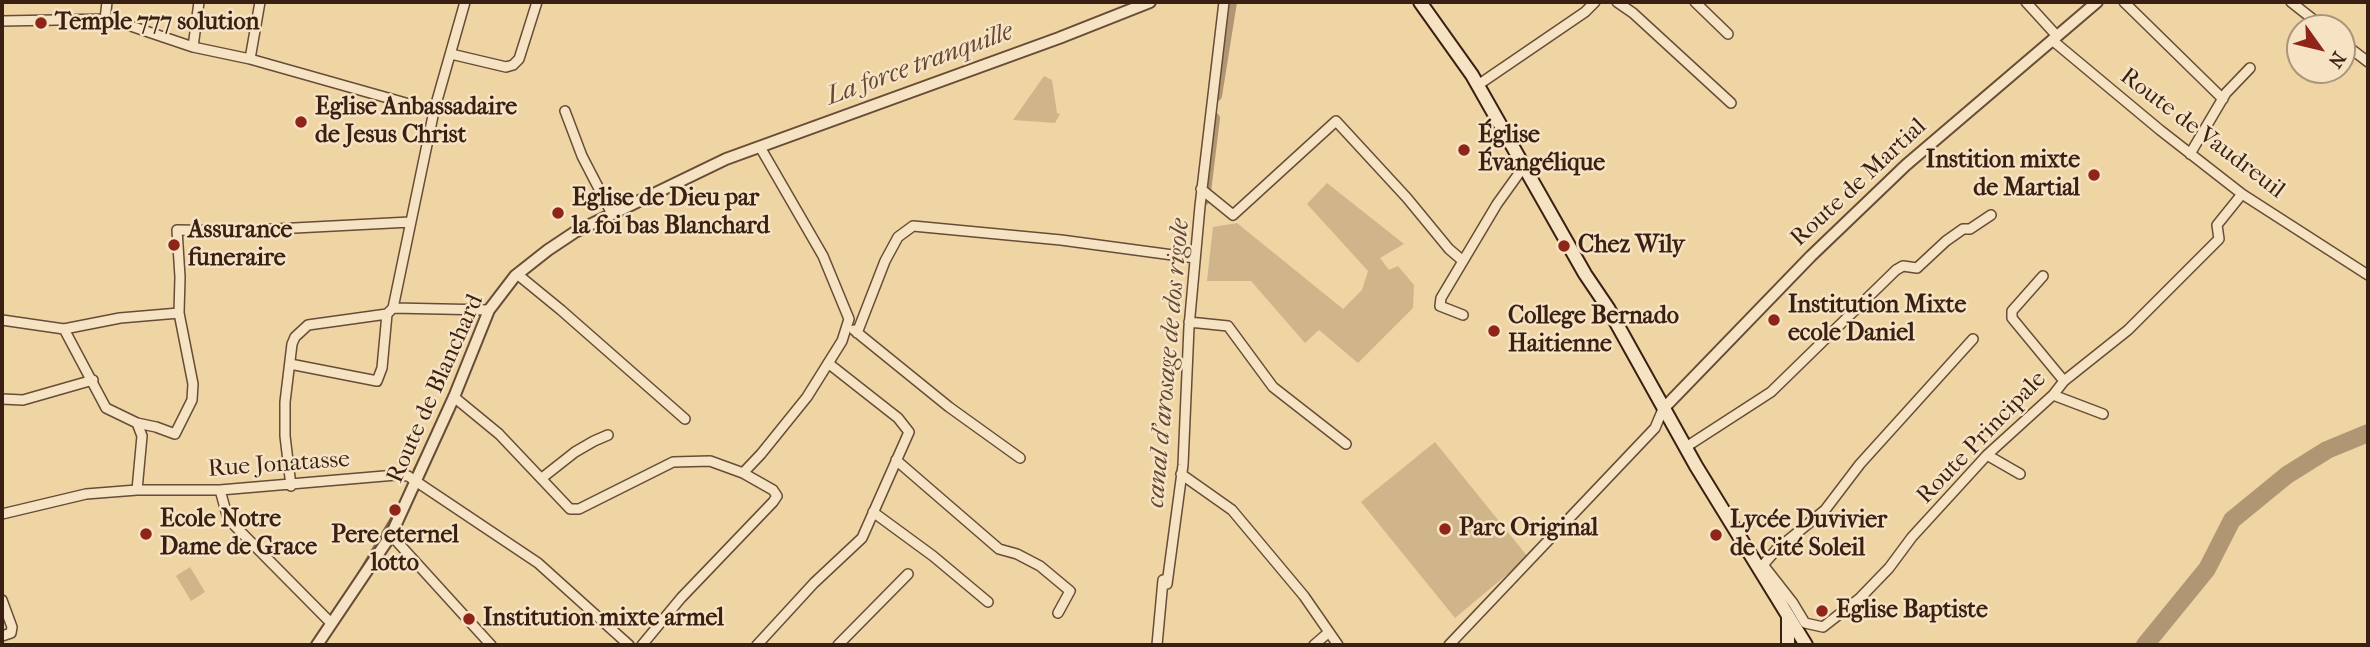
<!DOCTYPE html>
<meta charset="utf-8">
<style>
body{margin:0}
#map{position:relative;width:2370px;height:647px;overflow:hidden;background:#efd4a4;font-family:"IM FELL French Canon",serif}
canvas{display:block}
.frame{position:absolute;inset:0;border:4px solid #3a1f13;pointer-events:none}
.north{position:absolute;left:2286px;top:14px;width:70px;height:70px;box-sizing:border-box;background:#f5e3c4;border:2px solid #aa957d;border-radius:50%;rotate:124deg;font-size:19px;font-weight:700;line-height:28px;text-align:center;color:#3a1f13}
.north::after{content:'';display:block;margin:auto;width:24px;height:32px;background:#8f2418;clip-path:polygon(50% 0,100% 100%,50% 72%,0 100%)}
</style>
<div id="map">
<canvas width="2370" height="647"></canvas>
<div class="frame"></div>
<div class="north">N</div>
</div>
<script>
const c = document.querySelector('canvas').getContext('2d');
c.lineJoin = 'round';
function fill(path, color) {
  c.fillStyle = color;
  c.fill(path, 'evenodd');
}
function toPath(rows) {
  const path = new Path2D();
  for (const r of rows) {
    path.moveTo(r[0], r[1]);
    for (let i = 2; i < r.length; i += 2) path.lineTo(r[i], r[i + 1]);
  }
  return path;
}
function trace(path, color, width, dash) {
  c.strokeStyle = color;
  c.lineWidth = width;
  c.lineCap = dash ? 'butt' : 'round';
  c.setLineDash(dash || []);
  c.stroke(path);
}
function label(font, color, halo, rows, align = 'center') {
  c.font = font + ' "IM FELL French Canon",serif';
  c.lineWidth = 5;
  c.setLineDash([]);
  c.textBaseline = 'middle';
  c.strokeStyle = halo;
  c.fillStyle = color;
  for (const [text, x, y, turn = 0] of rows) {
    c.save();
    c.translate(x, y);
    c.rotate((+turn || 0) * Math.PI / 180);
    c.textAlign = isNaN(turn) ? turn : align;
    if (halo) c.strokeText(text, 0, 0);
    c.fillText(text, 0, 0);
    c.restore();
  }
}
const green = toPath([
 [1044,76,1052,80,1057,113,1060,114,1055,123,1013,120],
 [1327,183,1404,244,1380,258,1389,270,1398,266,1414,285,1413,308,1358,363,1319,330,1305,343,1251,281,1207,281,1213,227,1237,223,1343,309,1362,290,1368,271,1307,204],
 [1435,442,1528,557,1455,618,1361,502],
 [190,567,205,592,191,601,176,576]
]);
const stream = toPath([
 [414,470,425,448],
 [357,576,398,507]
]);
const canal = toPath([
 [1217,96,1232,2],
 [1205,200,1215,118]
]);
const river = toPath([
 [2145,645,2207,569,2232,520,2287,475,2327,450,2368,433]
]);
const minor = toPath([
 [465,2,434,111,393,308,489,310],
 [1617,2,1633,13,1731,103],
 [1695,2,1728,34],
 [2026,2,2057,36],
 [2124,2,2223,99],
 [2291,2,2324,28],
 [105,20,107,2],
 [2,21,110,19,193,47,250,59,434,111],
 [2052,40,2160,130,2242,194,2368,275],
 [2342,42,2368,62],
 [193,47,199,2],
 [451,54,506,67,513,65,519,59,537,2],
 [250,59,260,2],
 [1478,85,1585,12,1595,2],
 [565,111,582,156,612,214],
 [2190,154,2226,93,2250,68],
 [1201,189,1233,215,1336,121,1407,198,1449,249,1463,261],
 [517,274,561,310,685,419],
 [2043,276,2012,311,2012,318,2064,381],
 [1463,315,1440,306,1441,298,1497,204,1525,165],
 [2,320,64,329,120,318,179,313,180,277,177,230,237,231,410,222],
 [1189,322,1228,326,1273,387,1346,444],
 [64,329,106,408,137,423,142,436,137,490],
 [854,330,949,407,1020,458],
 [857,333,885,261,898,237,913,226,1061,240,1195,258],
 [290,364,377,381,382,368,387,314],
 [2053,395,2103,414],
 [454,397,499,434,570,509,579,509,673,462,710,461,743,473,761,454,807,397,842,341,849,319,823,256,760,147],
 [2,399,23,400,93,380],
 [137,423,156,427,175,434,192,400,193,384,179,313],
 [1686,447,1771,392,1896,270,1903,266,1917,268,1946,241,1963,229,1970,229,1991,215],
 [1987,455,2020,474],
 [896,460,999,549,1017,554,1040,566,1070,591,1058,613],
 [1181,474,1232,510,1304,596,1338,645],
 [542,478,575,452,594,441,608,435],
 [291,486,285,436,285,402,292,344,295,337,308,325,387,314,393,308],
 [220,490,227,515,234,525,331,623],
 [873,512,933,556,988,602],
 [2,514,86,494,137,490,220,490,396,475,408,476,538,563,629,645],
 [391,535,491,645],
 [1763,565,1776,550,1825,510,1860,464,1973,339],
 [1764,566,1793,603,1805,623,1823,627,1860,598,1889,568,1912,537,1987,455,2053,395,2064,381,2128,330,2219,239,2217,225,2242,194],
 [2,600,12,627,11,633,2,636],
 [642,645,681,598,773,502,777,496,773,490,743,473],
 [757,645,814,583,862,538,909,432,898,418,828,363],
 [838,645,908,574],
 [1157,645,1163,580,1167,584,1183,465,1189,327,1200,206,1224,2],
 [1314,645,1329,632],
 [1449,645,1655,428,1663,409]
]);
const tertiary = toPath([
 [1663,409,1811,256,1906,165,2097,2],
 [317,645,391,535,454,397,489,310,515,276,548,250,575,232,726,159,1059,38,1150,2]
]);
const secondary = toPath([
 [1420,2,1472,75,1585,274,1608,308,1696,466,1806,645],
 [1788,645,1788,618]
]);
const markers = [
 [41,23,7,"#8f2418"],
 [301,122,7,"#8f2418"],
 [1464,150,7,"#8f2418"],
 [2094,175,7,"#8f2418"],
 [558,213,7,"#8f2418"],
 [174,245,7,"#8f2418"],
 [1564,246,7,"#8f2418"],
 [1774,320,7,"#8f2418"],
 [1494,331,7,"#8f2418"],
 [395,510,7,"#8f2418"],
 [1445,529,7,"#8f2418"],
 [146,534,7,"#8f2418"],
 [1716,535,7,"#8f2418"],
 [1822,611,7,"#8f2418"],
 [469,619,7,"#8f2418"]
];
const poiNames = [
 ["Temple 777 solution",55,23],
 ["Eglise Anbassadaire",315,108],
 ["de Jesus Christ",315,136],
 ["Église",1478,136],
 ["Évangélique",1478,164],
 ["Instition mixte",2080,161,"right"],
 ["de Martial",2080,189,"right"],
 ["Eglise de Dieu par",572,199],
 ["la foi bas Blanchard",572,227],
 ["Assurance",188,231],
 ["funeraire",188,259],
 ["Chez Wily",1578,246],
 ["Institution Mixte",1788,306],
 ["ecole Daniel",1788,334],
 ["College Bernado",1508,317],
 ["Haitienne",1508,345],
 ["Ecole Notre",160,520],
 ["Dame de Grace",160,548],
 ["Lycée Duvivier",1730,521],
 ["de Cité Soleil",1730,549],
 ["Parc Original",1459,529],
 ["Pere eternel",395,536,"center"],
 ["lotto",395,564,"center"],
 ["Eglise Baptiste",1836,611],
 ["Institution mixte armel",483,619]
];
const streetNames = [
 ["Route de Vaudreuil",2202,134,37],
 ["Route de Martial",1859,183,-43],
 ["Route de Blanchard",436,389,-66],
 ["Route Principale",1982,438,-46],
 ["Rue Jonatasse",279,465,-4]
];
const waterNames = [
 ["La force tranquille",920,65,-20],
 ["canal d'arosage de dos rigole",1169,363,-85]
];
fill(green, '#d0b58b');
trace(stream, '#81664d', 2.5);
trace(canal, '#b19673', 10);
trace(river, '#b19673', 18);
trace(minor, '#674c37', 12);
trace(tertiary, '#674c37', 14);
trace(secondary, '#3a1f13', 16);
trace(minor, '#f5e3c4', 9);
trace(tertiary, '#f5e3c4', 10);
trace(secondary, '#f5e3c4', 12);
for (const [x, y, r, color] of markers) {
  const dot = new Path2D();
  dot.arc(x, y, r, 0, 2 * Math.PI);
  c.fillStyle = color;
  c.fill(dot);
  trace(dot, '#f5e3c4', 2.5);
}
label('bold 24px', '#3a1f13', '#f5e3c4', poiNames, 'left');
label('24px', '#3a1f13', '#f5e3c4', streetNames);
label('italic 26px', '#644935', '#f5e3c4', waterNames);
</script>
